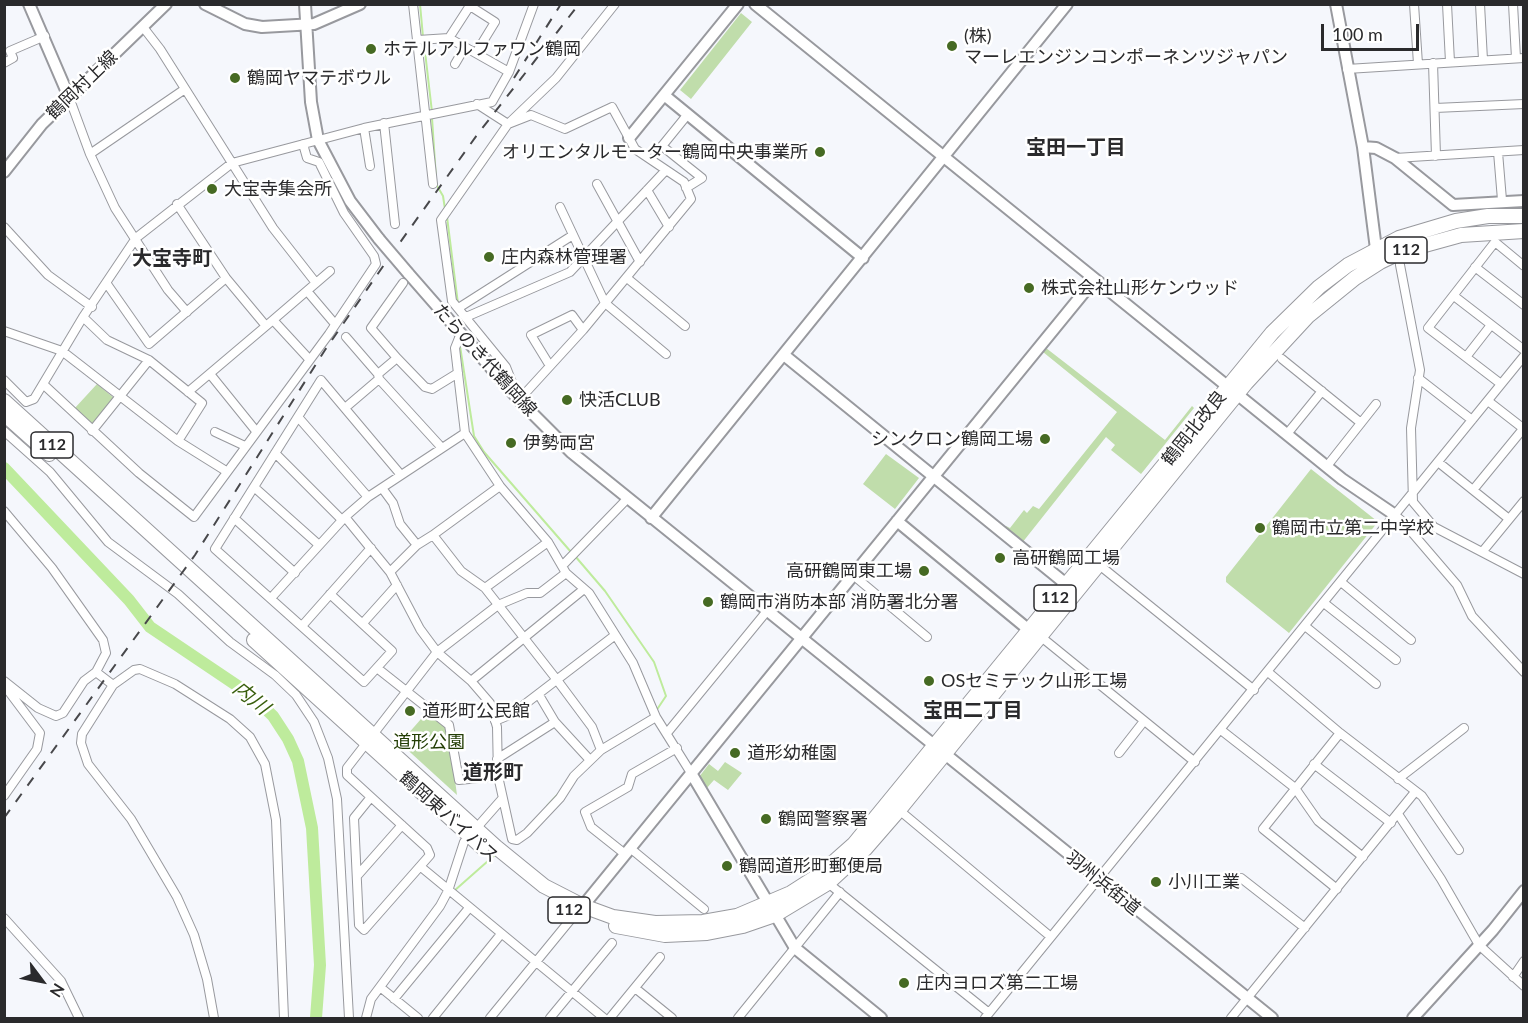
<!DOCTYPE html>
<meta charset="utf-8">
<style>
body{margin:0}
#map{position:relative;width:1528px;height:1023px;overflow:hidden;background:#f5f7fc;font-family:Lato,sans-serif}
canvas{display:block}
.frame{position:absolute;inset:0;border:6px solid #2a2a2c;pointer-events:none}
.north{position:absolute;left:12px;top:951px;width:60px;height:60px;-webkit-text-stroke:4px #fff;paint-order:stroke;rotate:122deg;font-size:16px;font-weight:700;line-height:24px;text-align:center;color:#2a2a2c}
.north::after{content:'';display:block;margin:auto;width:21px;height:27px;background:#2a2a2c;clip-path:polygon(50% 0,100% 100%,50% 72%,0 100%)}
.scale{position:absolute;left:1321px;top:24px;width:98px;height:27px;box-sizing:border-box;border:3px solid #2a2a2c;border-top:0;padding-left:8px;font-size:18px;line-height:21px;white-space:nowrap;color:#2a2a2c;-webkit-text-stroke:4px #fff;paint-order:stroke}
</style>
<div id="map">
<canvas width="1528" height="1023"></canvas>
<div class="frame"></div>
<div class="north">N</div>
<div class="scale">100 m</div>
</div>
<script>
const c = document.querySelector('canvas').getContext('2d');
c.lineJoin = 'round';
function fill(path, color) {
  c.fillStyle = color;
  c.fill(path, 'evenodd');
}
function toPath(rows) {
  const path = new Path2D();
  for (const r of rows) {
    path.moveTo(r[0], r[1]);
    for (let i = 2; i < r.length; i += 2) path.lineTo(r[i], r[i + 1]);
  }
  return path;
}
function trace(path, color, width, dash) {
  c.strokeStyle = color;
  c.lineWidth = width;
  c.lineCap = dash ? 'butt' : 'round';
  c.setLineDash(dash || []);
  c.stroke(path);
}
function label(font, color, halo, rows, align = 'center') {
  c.font = font + ' Lato,"Noto Sans JP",sans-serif';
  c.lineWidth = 5;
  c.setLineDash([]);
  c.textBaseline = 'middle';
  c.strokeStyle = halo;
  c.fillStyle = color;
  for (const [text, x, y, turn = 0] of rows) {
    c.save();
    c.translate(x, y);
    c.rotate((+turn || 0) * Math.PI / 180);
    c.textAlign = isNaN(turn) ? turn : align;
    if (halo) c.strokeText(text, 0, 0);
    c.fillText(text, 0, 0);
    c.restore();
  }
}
const green = toPath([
 [741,13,752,22,691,99,680,90],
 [1046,348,1165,440,1192,406,1194,408,1141,474,1111,450,1115,445,1106,437,1022,543,1004,528,1006,526,1010,528,1024,510,1027,513,1033,506,1039,509,1117,412,1043,352],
 [97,384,114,398,92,426,74,409],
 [886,454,919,478,895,509,863,484],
 [1311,469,1377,521,1377,523,1289,633,1226,582,1226,577],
 [428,711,445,726,449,736,457,795,400,743],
 [725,762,742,773,728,790,714,780,706,789,699,777,709,764,718,771]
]);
const stream = toPath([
 [420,4,423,37],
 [424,43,432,112],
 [432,118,436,178],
 [436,184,443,196,445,209],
 [447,217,458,304],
 [460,316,460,328],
 [460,346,474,436,484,452,571,552],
 [575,556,605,591,654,662,666,696,656,711],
 [547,806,559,793],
 [454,891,497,853]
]);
const river = toPath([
 [4,468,129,600,150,627,251,695,273,716,288,739,298,761,312,828,320,965,316,1018]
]);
const street = toPath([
 [413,4,433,184],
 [1414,4,1418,64],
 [1447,4,1450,62],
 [1480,4,1483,60],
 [1513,4,1516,58],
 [470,6,495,22,476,53],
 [143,27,160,49,273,228,316,283],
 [449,38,471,4],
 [418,40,449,38,509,72],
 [4,63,13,58,10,51,45,36],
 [1433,63,1436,156],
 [455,64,465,47],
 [1347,69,1524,58],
 [69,97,90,154,115,208,168,290,187,312],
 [477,104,508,124,531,115,565,129,612,107,635,149,684,182,691,199,583,330,519,400,506,367,452,301,441,220,508,124,556,78,615,4],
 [1435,108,1524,104],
 [384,123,395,224],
 [364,128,370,166],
 [1498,152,1502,200],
 [90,154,185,89],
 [1395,158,1524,150],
 [597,184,640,262],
 [686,188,702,178,662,146,688,114],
 [647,190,669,227],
 [177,204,226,278,266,326,273,320,309,359],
 [560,207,605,303,666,354],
 [4,227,48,275,92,307],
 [1400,265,1420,370,1411,428,1413,502,1434,527,1524,574],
 [1475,267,1524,305],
 [627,278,685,326],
 [107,284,149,344,226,278],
 [307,291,335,324],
 [1454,296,1524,350],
 [460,307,573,235],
 [83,317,107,340,149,360,202,403,178,441],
 [466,317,570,272,666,170],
 [273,320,330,271],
 [4,331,62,351,178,441,226,471],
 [461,333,455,348,465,433,500,486,548,542,566,573,589,593,633,663,656,717,691,773],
 [346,337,378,374],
 [1466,357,1491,325],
 [397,358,371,328,403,283],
 [1282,359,1361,423],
 [550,366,531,335,572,315,583,330],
 [210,374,256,431],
 [1418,378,1472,420],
 [379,379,442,448],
 [4,380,26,402,34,399,83,317,136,238,232,163,364,128,492,102,509,72,534,4],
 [43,384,139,473,194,517,329,334,376,264,374,256,344,213,319,162,307,158,303,144],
 [1501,384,1428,328,1495,242,1524,266],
 [188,392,266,326],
 [1488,401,1524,429],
 [345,408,379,379,378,374,397,358,425,387,432,389,458,373],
 [298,417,368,497],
 [4,431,50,472,108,542,178,594,230,642,275,675,296,695,314,722,328,758,337,799,349,1018],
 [92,431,149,360],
 [215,432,245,446],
 [1287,434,1322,391],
 [275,453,342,520],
 [1438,462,1509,519],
 [1327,466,1376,404],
 [500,486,433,535,461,571,485,588,557,680,592,727,601,750],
 [254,487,319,545],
 [382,488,393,503,400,524,417,545],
 [1473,490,1523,429],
 [4,511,52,568,103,640,106,653,96,672],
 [1395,515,1403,522,1457,585,1472,616,1524,672],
 [345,517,390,572,420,629,437,652,471,681,490,703,497,727,498,776,512,839,517,840,527,833,560,798,574,776,601,750,656,717],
 [234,518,295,573],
 [1483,551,1524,501],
 [1098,564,1254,690],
 [562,566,627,499],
 [390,572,417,545,433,535],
 [853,575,927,637],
 [1341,582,1411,640],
 [485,588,548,542],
 [330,594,392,651,364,682,215,549,321,380,401,475],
 [271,598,345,517,368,497,465,433],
 [1324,603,1396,660],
 [363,623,397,585],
 [302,626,371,548],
 [1305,626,1376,684],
 [1040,636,1195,762],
 [377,668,449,725,459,780,498,776],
 [1268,672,1340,733,1422,796,1459,850],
 [4,681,38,708,56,716,63,713,84,681,96,672,113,685],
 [471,681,584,589],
 [4,685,40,733,37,749,4,796],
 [539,695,555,722,589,759],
 [495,721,512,714,614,636],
 [1221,730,1295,788,1318,821,1363,857],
 [667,733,767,611],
 [1119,753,1144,721],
 [497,759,555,722],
 [1314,764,1391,823],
 [1398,779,1464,728],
 [371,797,354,818,359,925,364,930,430,855,427,848,371,797,347,775,347,768,437,652,498,605,527,593,540,593,566,573],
 [899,810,1051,937],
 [1398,814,1441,879,1479,945,1524,986],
 [480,824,502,799],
 [630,848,704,909],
 [625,854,591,827,585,812,628,787,632,774,677,748],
 [421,867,604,1018],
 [357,876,402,825],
 [1241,878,1305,928],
 [828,883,989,1013],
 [1337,889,1263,829,1340,733],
 [4,918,61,981,79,1018],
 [1513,977,1524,961],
 [380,987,418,1018],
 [635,988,672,1018],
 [394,999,469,908],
 [214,1018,207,979,194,935,177,897,131,819,88,764,81,743,82,734,113,685,134,670,140,669,175,684,230,719,250,737,265,764,276,820,284,1018],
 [366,1018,371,999,440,906,448,891,464,842],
 [433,1018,501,934],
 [490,1018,576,913],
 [550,1018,612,943],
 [610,1018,660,957],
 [738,1018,840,892],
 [985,1018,1524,356],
 [1231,1018,1415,792]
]);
const secondary = toPath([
 [29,4,69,97],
 [205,4,245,24,262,27,314,24,360,4],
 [305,4,311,102,318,140,350,201,379,239],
 [755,4,1342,479,1395,515],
 [1336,4,1363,147,1376,249],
 [664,95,863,258],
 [629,138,738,4],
 [1363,147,1376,148,1395,158,1453,205,1524,201],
 [4,172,42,124,166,4],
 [408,273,519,400,571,452,1272,1018],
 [784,355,1066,584],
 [651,518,1067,4],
 [897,521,1029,630],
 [691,773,795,948,881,1018],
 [583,906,1094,280],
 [1413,1018,1493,930,1524,891]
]);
const highway = toPath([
 [4,401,496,847,544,886,583,906,613,917,655,923,703,922,737,916,791,893,819,875,854,844,1272,333,1319,287,1348,265,1399,238,1456,221,1488,216,1524,216],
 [4,414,49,454],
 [254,640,482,847],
 [616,926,665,935,707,933,743,926,775,915,828,883,866,848,899,810,1246,383,1308,316,1355,278,1380,262,1403,251,1461,235,1524,231]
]);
const rail = toPath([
 [514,78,561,4],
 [4,818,195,555,325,350,386,262,477,135,579,4]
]);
const secondaryBridge = toPath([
 [379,239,408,273]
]);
const markers = [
 [952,46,6,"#466a23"],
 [371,49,6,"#466a23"],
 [235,78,6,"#466a23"],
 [820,152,6,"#466a23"],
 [212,189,6,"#466a23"],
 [489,257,6,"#466a23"],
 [1029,288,6,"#466a23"],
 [567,400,6,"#466a23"],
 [1045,439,6,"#466a23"],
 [511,443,6,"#466a23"],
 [1260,528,6,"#466a23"],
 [1000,558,6,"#466a23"],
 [924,571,6,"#466a23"],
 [708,602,6,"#466a23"],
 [929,681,6,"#466a23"],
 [410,711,6,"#466a23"],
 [735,753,6,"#466a23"],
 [766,819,6,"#466a23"],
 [727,866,6,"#466a23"],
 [1156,882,6,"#466a23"],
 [904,983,6,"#466a23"]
];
const shields = [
 [1406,250,42],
 [52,445,42],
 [1055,598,42],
 [569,910,42]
];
const shieldNames = [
 ["112",1406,250],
 ["112",52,445],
 ["112",1055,598],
 ["112",569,910]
];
const poiNames = [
 ["(株)",964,36],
 ["マーレエンジンコンポーネンツジャパン",964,57],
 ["ホテルアルファワン鶴岡",383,49],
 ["鶴岡ヤマテボウル",247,78],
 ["オリエンタルモーター鶴岡中央事業所",808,152,"right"],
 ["大宝寺集会所",224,189],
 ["庄内森林管理署",501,257],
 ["株式会社山形ケンウッド",1041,288],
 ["快活CLUB",579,400],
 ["シンクロン鶴岡工場",1033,439,"right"],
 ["伊勢両宮",523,443],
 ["鶴岡市立第二中学校",1272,528],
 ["高研鶴岡工場",1012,558],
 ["高研鶴岡東工場",912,571,"right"],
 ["鶴岡市消防本部 消防署北分署",720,602],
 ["OSセミテック山形工場",941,681],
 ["道形町公民館",422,711],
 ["道形幼稚園",747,753],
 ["鶴岡警察署",778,819],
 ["鶴岡道形町郵便局",739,866],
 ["小川工業",1168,882],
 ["庄内ヨロズ第二工場",916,983]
];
const streetNames = [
 ["鶴岡村上線",82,85,-44],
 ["たらのき代鶴岡線",485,360,48],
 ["鶴岡北改良",1194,428,-51],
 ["鶴岡東バイパス",449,817,42],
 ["羽州浜街道",1103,883,39]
];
const parkNames = [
 ["道形公園",429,742]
];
const neighbourhoodNames = [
 ["宝田一丁目",1076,148],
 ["大宝寺町",172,259],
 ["宝田二丁目",973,711],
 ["道形町",493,773]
];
const waterNames = [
 ["内川",251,698,39]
];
fill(green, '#c0ddab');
trace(stream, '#beeb9c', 2);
trace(river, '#beeb9c', 12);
trace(street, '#98999e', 10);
trace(secondary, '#98999e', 14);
trace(highway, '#98999e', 16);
trace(street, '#fff', 8);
trace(secondary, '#fff', 10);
trace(highway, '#fff', 14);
trace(rail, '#48484b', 2, [10, 10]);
trace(secondaryBridge, '#98999e', 14, []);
trace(secondaryBridge, '#fff', 10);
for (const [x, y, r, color] of markers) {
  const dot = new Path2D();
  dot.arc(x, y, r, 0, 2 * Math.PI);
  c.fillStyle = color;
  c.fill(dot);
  trace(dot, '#fff', 2);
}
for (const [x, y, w] of shields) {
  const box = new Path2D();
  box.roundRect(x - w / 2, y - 13, w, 26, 4.5);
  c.fillStyle = '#fff';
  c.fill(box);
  trace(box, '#2a2a2c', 1.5);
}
label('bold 16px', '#2a2a2c', null, shieldNames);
label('18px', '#2a2a2c', '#fff', poiNames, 'left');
label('18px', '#2a2a2c', '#fff', streetNames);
label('18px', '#233e05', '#fff', parkNames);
label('bold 20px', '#2a2a2c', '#fff', neighbourhoodNames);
label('italic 20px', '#395f0d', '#fff', waterNames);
</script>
